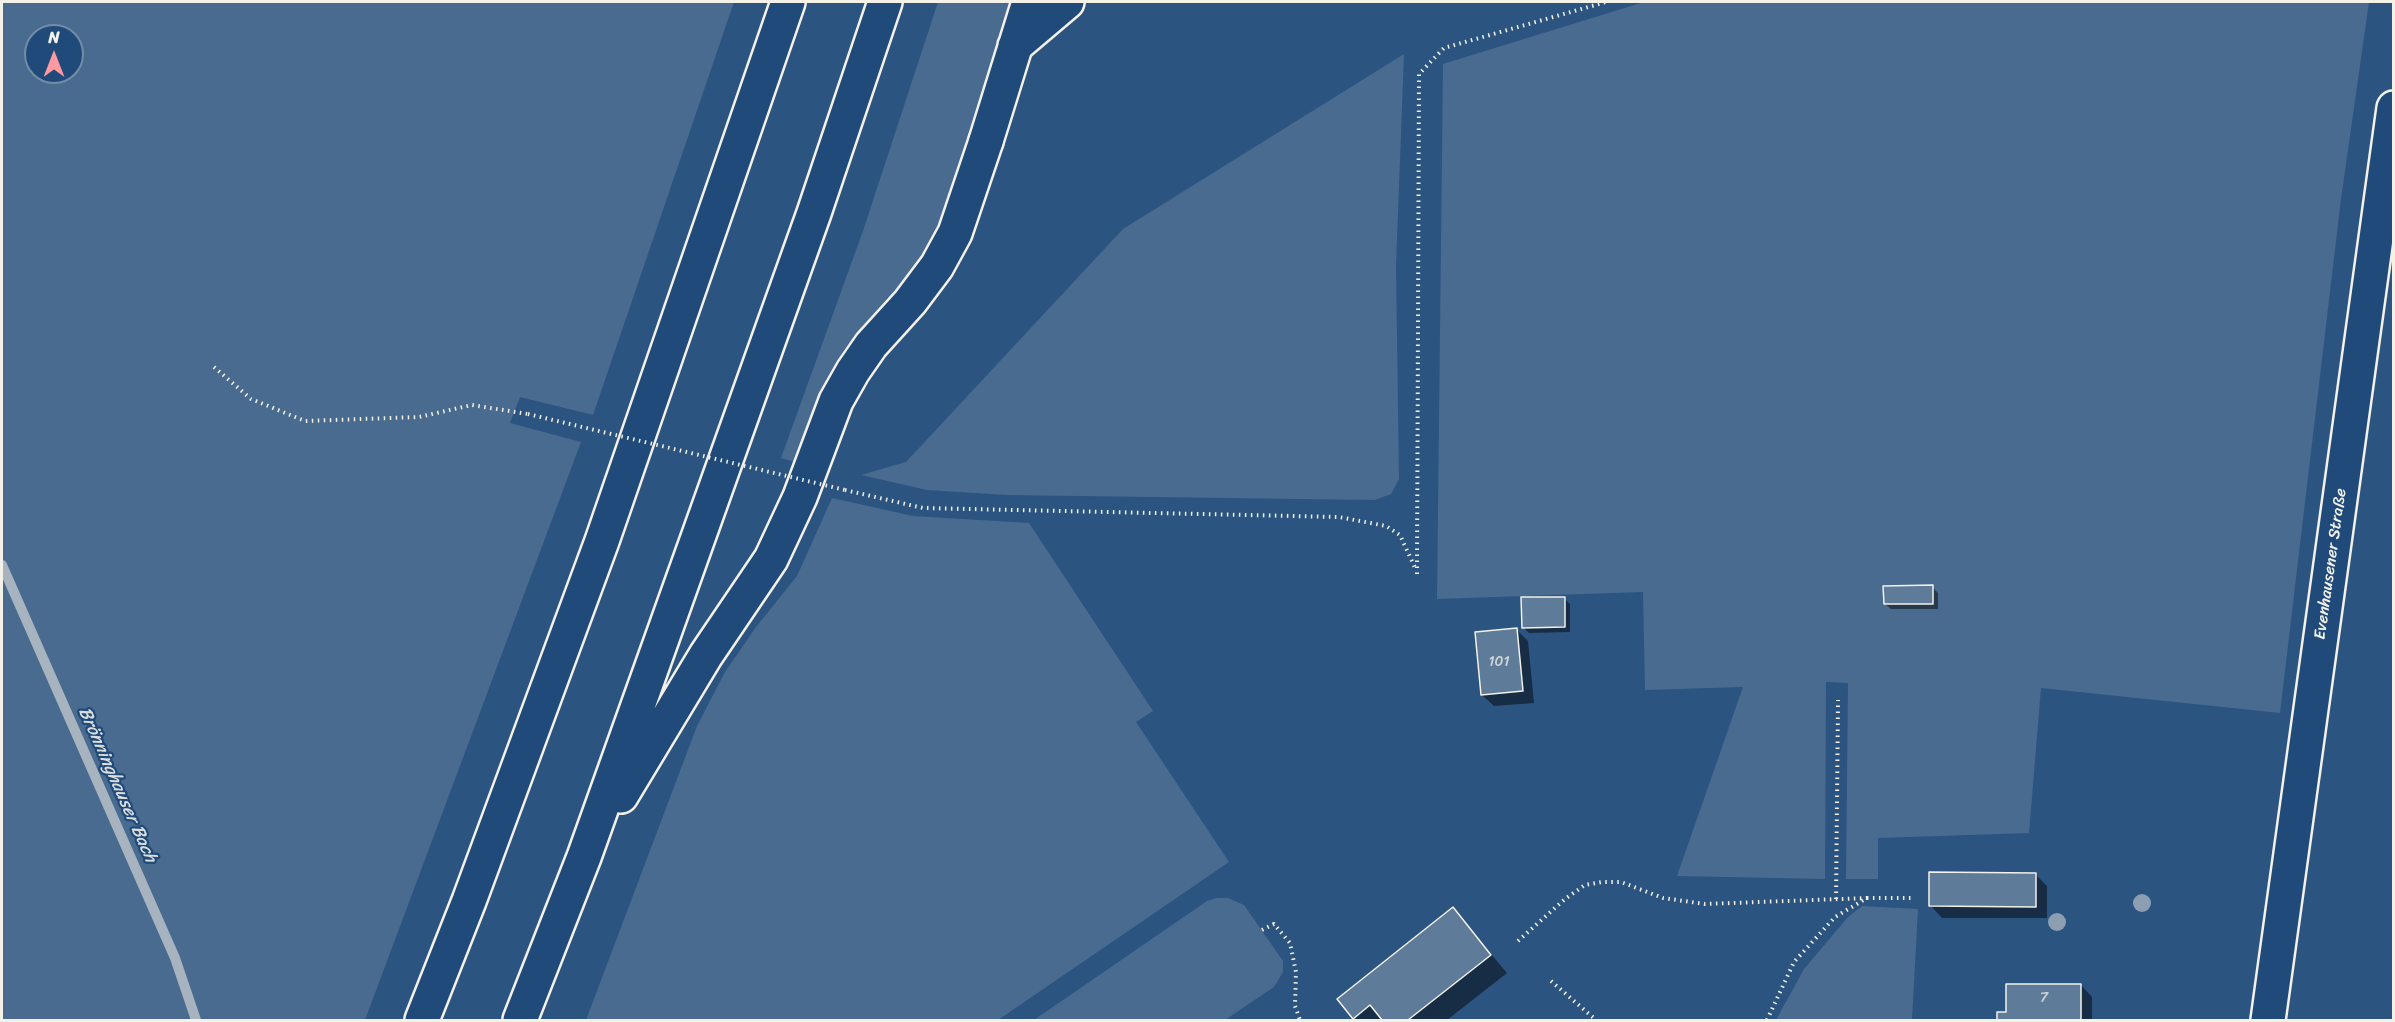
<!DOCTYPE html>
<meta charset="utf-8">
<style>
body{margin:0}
#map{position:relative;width:2395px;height:1022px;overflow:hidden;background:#2c5481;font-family:Sriracha,sans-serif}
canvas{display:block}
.frame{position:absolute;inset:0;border:3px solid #f4f1e8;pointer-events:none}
.north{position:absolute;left:24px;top:24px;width:60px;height:60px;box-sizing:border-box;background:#1f4a7a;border:2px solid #748da6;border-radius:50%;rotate:0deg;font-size:16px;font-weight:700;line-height:24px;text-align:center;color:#f4f1e8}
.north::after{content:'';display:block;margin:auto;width:21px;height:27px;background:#ff9aa2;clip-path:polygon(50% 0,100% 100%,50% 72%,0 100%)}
</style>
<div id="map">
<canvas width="2395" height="1022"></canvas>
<div class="frame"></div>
<div class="north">N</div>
</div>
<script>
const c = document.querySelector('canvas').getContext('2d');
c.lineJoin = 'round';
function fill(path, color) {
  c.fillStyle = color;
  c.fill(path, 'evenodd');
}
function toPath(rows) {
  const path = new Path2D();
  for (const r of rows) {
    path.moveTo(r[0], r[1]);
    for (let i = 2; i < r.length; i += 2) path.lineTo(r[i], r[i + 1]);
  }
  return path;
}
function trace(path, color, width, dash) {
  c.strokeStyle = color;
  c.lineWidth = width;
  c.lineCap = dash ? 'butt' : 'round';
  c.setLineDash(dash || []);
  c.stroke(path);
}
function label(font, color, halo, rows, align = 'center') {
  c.font = font + ' Sriracha,sans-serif';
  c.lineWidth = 4.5;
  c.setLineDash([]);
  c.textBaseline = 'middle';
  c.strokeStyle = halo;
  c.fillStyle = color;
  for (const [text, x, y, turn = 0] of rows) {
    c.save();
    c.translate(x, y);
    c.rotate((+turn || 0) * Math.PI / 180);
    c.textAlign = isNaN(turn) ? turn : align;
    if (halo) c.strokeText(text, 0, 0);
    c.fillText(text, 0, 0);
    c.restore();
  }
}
const green = toPath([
 [2,2,734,2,593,415,520,397,510,423,581,442,365,1020,2,1020],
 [36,36,72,36,72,72,36,72],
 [938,2,1015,2,961,173,930,250,892,300,888,297,843,351,820,391,795,462,781,458,864,228],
 [1644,2,2369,2,2341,199,2280,713,2041,688,2029,833,1878,838,1878,879,1846,879,1848,683,1826,682,1825,879,1677,876,1743,687,1645,690,1643,592,1437,599,1443,64],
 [1404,54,1396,266,1399,479,1391,494,1375,500,1006,495,927,490,861,475,906,462,1123,229],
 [832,498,913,516,1029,523,1153,711,1136,722,1229,862,998,1020,586,1020,697,726,725,672,756,627,797,576],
 [1217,898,1228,898,1244,905,1283,961,1283,972,1274,987,1225,1020,1034,1020,1207,901],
 [1862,906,1918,909,1912,1020,1776,1020,1804,969,1848,917]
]);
const shadow = toPath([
 [1932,587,1938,593,1938,609,1891,609,1885,604],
 [1564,598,1570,604,1570,632,1529,633,1523,627],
 [1517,630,1528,641,1534,703,1494,706,1482,695],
 [2035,874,2047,886,2047,918,1942,918,1931,906],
 [1453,909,1507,973,1447,1020,1357,1020,1339,999],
 [2081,985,2092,997,2092,1020,1998,1020,1998,1013,2008,1013]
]);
const stream = toPath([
 [2,565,175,958,196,1020]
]);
const building = toPath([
 [1933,585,1933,604,1884,604,1883,586,1933,585],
 [1521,597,1565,597,1565,627,1522,628,1521,597],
 [1517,628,1523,691,1481,695,1475,632,1517,628],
 [1929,872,2036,873,2036,907,1929,906,1929,872],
 [1453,907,1491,955,1408,1020,1382,1020,1370,1005,1353,1019,1337,999,1453,907],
 [2006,984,2081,984,2081,1020,1997,1020,1997,1012,2006,1012,2006,984]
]);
const path = toPath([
 [214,367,251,399,305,421,419,417,472,405,528,414],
 [845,490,923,508,1339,517,1386,526,1400,535,1416,570],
 [1417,574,1419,74,1444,48,1606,2],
 [1836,899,1838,700],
 [1262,930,1274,924,1290,943,1296,972,1295,1006,1300,1020],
 [1518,941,1565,899,1585,885,1602,882,1621,882,1663,898,1705,904,1867,898],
 [1551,981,1596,1020],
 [1767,1020,1794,962,1835,917,1867,898,1911,898]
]);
const minor = toPath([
 [1015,46,1067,2],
 [986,141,1029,2],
 [2268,1020,2394,108]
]);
const highway = toPath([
 [621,796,706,655,771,559,800,497,836,401,853,371,871,345,910,302,937,266,955,233,986,141],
 [422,1020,469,901,602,541,788,2],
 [520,1020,584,857,814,213,885,2]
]);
const pathBridge = toPath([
 [528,414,845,490]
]);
const trees = [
 [2142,903],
 [2057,922]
];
const numberNames = [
 ["101",1499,662],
 ["7",2044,998]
];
const streetNames = [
 ["Evenhausener Straße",2331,564,-82]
];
const waterNames = [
 ["Brönninghauser Bach",117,785,66]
];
fill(green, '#496b90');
fill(shadow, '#0007');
trace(stream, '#a7b4c0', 10);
fill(building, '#5e7b9a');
trace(building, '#f4f1e8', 1.5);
trace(minor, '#f4f1e8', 38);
trace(highway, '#f4f1e8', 38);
trace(path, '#f4f1e8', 4, [1.5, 4.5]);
trace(minor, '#1f4a7a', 33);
trace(highway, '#1f4a7a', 33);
trace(pathBridge, '#f4f1e8', 4, [1.5, 4.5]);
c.fillStyle = '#8c9fb2';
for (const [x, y] of trees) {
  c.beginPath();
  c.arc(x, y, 9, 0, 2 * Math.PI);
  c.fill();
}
label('14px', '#ced4d4', null, numberNames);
label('16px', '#f4f1e8', '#1f4a7a', streetNames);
label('italic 18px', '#dadddb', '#1f4a7a', waterNames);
</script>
